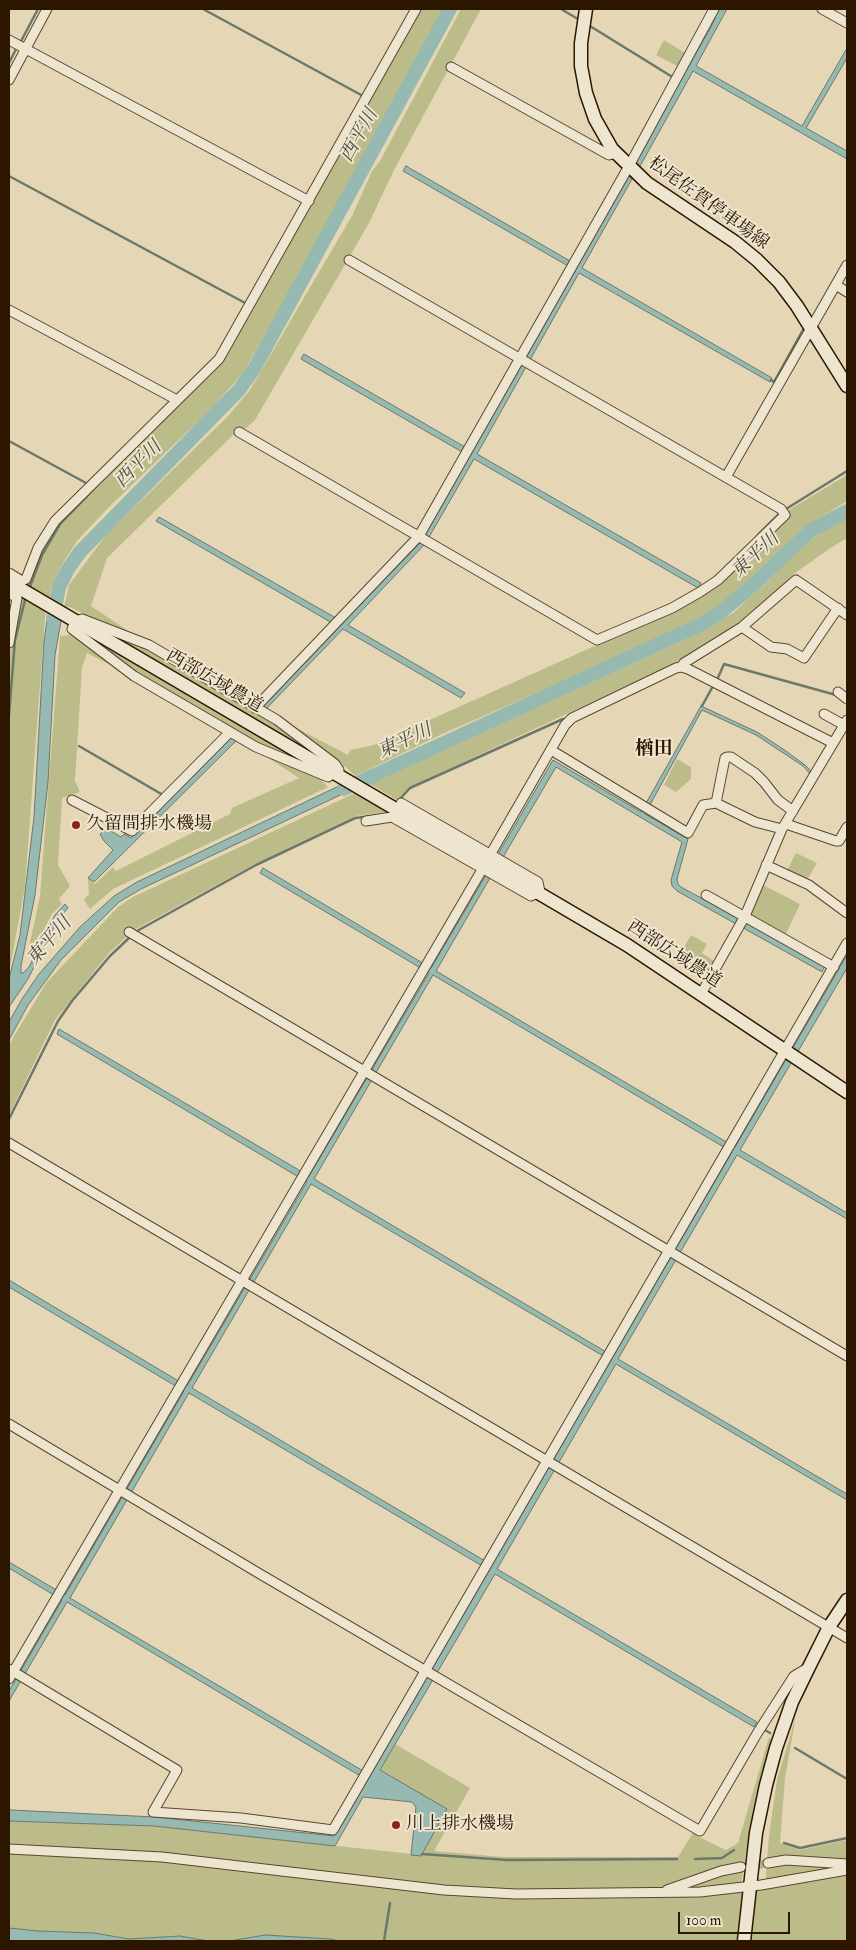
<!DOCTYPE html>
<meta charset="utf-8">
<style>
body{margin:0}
#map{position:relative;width:856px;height:1950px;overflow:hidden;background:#e5d7b6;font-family:"IM FELL Double Pica",serif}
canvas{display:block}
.frame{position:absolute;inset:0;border:10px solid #2c1600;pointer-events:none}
.scale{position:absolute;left:678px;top:1912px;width:112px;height:22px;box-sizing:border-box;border:2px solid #2c1600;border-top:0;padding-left:6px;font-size:15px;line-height:18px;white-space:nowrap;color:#2c1600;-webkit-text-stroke:4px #eee5d0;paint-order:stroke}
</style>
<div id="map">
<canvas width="856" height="1950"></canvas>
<div class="frame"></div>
<div class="scale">100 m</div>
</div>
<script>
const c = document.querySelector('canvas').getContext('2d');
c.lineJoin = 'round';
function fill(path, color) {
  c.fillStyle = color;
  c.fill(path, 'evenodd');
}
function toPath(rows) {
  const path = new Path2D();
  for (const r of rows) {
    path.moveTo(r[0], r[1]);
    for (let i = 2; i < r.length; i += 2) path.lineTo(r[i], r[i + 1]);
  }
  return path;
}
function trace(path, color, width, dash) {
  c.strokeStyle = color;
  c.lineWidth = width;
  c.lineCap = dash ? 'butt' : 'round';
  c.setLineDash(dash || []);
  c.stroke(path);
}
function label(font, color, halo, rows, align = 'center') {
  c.font = font + ' "IM FELL Double Pica","Noto Serif JP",serif';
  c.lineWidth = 4;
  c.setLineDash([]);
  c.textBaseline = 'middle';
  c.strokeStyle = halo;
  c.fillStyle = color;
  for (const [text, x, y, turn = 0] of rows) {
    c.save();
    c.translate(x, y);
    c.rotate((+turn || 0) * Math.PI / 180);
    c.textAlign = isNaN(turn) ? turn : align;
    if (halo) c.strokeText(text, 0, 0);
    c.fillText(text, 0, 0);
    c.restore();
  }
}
const green = toPath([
 [420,9,444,9,318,242,243,373,212,408,109,507,77,541,61,566,52,586,45,617,25,887,9,973,9,676,11,639,21,601,41,550,58,522,218,366],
 [461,9,481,9,394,170,369,223,255,420,243,431,234,434,107,558,91,606,140,639,287,723,348,755,350,750,374,745,677,609,719,583,787,511,847,475,847,501,801,530,734,595,703,616,671,634,440,735,355,776,346,767,324,760,319,778,328,787,113,889,90,909,84,900,89,894,88,878,95,884,113,867,116,871,230,814,232,808,299,778,259,752,124,672,87,653,82,667,75,781,80,792,62,798,58,865,70,886,59,899,62,904,51,915,36,947,29,947,40,896,60,636,73,635,81,639,88,616,70,607,64,607,69,585,106,535,229,415,250,390,353,214,372,171,380,161],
 [664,40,687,54,679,67,656,55],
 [847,518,847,538,829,549,795,573,742,624,680,661,410,787,397,800,370,784,684,640,733,613,766,583,805,543],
 [677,759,691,767,691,779,676,792,664,785],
 [355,793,388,812,355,816,255,864,134,930,109,953,55,1020,9,1115,9,1046,14,1036,47,982,118,907,133,897],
 [796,853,817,863,807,880,786,872],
 [761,884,800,904,785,936,748,915],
 [691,935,707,944,702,953,714,961,708,974,678,958],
 [796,1716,785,1778,780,1843,800,1850,847,1840,847,1941,339,1941,265,1935,229,1941,208,1941,180,1936,129,1939,94,1933,38,1931,9,1928,9,1821,154,1826,421,1855,447,1810,380,1770,395,1744,470,1788,434,1851,504,1857,678,1857,694,1831,699,1837,726,1850,738,1843,769,1737,771,1740,759,1784,749,1833,740,1891,765,1889,769,1835,777,1780]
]);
const water = toPath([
 [719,9,727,9,696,66,802,126,847,48,847,58,806,128,847,151,847,159,693,71,639,168,634,162,711,27,719,9],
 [406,166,577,265,628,175,632,179,582,268,772,378,770,382,579,273,477,454,701,583,698,588,474,459,425,544,348,625,465,693,461,698,343,629,266,709,262,706,339,627,156,521,159,517,343,622,421,542,469,456,301,359,304,354,472,451,575,270,403,171,406,166],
 [48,614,61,621,55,655,48,782,35,895,21,966,21,973,23,973,29,967,55,915,65,904,68,908,58,919,28,979,9,1007,9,979,20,935,34,817,44,641,48,614],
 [701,706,757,732,783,749,805,765,813,773,812,776,803,766,756,735,702,710,645,814,688,839,677,879,678,884,681,887,825,966,822,972,677,891,672,886,671,880,682,842,556,767,502,859,497,856,553,760,641,812,701,706],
 [232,737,236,741,94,882,88,878,113,850,104,841,100,834,106,828,121,837,124,834,131,838,232,737],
 [343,784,351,790,141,889,119,902,61,960,28,1005,9,1040,9,1022,22,999,39,974,80,927,114,896,137,882,343,784],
 [263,868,431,968,486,875,490,878,436,971,735,1147,847,955,847,968,740,1150,847,1213,847,1219,737,1155,618,1359,847,1494,847,1500,616,1364,497,1569,757,1722,754,1727,495,1574,380,1770,447,1809,421,1856,411,1855,416,1807,412,1802,363,1797,335,1846,154,1826,9,1821,9,1810,11,1810,155,1817,334,1836,367,1780,67,1602,9,1701,9,1691,62,1600,9,1568,9,1562,65,1595,184,1391,9,1287,9,1280,187,1386,307,1182,57,1034,59,1029,309,1176,429,973,260,873,263,868],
 [433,975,732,1152,613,1356,314,1179,433,975],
 [311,1184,610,1360,492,1565,192,1388,311,1184],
 [189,1393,489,1570,370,1775,70,1598,189,1393],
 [9,1928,38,1931,94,1933,129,1939,180,1936,208,1941,9,1941,9,1928],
 [265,1935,330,1939,339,1941,229,1941,265,1935]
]);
const stream = toPath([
 [203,9,363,96],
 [561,9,578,19],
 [590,26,674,78],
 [20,43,38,9],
 [9,63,17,47],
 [9,176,247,304],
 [771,380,774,382,804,328],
 [9,441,86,483],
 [786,509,847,471],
 [758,535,780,513],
 [29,589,42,555,60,524,93,490],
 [717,680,724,664,836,695],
 [702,706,713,686],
 [9,715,15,640,26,596],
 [79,746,163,795],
 [399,800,410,788,563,719],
 [137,931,256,865,355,818,373,816],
 [9,1119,58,1021,72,1001,110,956,129,938],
 [765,1730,770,1733],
 [795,1748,847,1779],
 [784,1843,800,1848,847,1838],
 [422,1854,507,1860,677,1859],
 [695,1859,722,1858,734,1850],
 [384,1941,390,1903]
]);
const river = toPath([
 [53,619,59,587,68,569,80,552,239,390,254,369,450,9],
 [344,789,700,625,717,615,749,589,809,532,847,511]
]);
const streetTunnel = toPath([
 [741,1867,768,1863]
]);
const street = toPath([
 [822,9,847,23],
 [9,40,309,201],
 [451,67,609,155,617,153],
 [9,80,47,9],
 [836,285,847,292],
 [9,310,177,400],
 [239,432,597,640,672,608,700,592,718,580,785,515,781,509,349,260],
 [726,477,847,265],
 [9,573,22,581,26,579,38,548,55,521,219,359,416,9],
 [9,593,17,598,9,643],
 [82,619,149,645,277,720,335,764,339,770,328,777,256,747,134,676,72,629,75,621,82,619],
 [742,627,771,647,787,649,804,658,838,608],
 [681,667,684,663,742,627,796,580,847,615],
 [838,692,847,699],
 [255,708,419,536,629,166,714,9],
 [824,714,844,725],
 [551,750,688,833,703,805,716,803,725,758,727,757,731,757,755,773,764,782,778,800,793,811],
 [72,800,132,831,230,732],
 [716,803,755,822,782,829],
 [366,821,392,817,531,896,540,892,538,882,401,803],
 [786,824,836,841,839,841,847,827],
 [490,855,565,725,572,718,676,668,681,667,688,669,833,743],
 [766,865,809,885,847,913],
 [706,895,834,967],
 [129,932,847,1356],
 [701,994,745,916,782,829,847,720],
 [9,1143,847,1638],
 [9,1424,260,1574,700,1831,758,1732,794,1676,809,1667],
 [9,1669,177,1770,153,1812,241,1818,333,1830,847,943],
 [9,1679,483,868],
 [9,1849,162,1857,444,1890,516,1894,700,1892,761,1885,847,1870],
 [768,1863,786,1860,847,1864],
 [667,1890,721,1871,741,1867]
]);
const secondary = toPath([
 [586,9,581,43,581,66,586,93,595,119,612,149,647,183,735,242,757,260,779,282,797,306,847,386],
 [9,582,627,945,847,1092],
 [744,1941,756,1833,766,1785,776,1748,792,1702,809,1667,829,1627,847,1600]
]);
const markers = [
 [76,825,5,"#8f2418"],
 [396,1825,5,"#8f2418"]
];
const streetNames = [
 ["松尾佐賀停車場線",708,204,36],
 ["西部広域農道",214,682,30],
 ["西部広域農道",674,955,33]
];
const poiNames = [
 ["久留間排水機場",86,825],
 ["川上排水機場",406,1825]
];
const waterNames = [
 ["西平川",360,136,-61],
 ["西平川",139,465,-45],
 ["東平川",756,556,-43],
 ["東平川",405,742,-25],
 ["東平川",50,942,-49]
];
const neighbourhoodNames = [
 ["楢田",654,750]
];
fill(green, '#bbbc89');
fill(water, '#96b9b1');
trace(water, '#6c786a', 1);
trace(stream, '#6c786a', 2.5);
trace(river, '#96b9b1', 14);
trace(streetTunnel, '#c0b092', 9, [9, 4.5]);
trace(street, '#5a462e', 11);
trace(secondary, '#2c1600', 15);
trace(street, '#eee5d0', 9);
trace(secondary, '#eee5d0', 12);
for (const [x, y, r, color] of markers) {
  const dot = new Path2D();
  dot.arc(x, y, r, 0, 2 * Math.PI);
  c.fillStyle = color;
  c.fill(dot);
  trace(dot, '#eee5d0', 2);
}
label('18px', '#2c1600', '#eee5d0', streetNames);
label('18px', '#2c1600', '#eee5d0', poiNames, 'left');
label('italic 19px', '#514f3e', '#eee5d0', waterNames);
label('bold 19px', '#2c1600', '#eee5d0', neighbourhoodNames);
</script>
